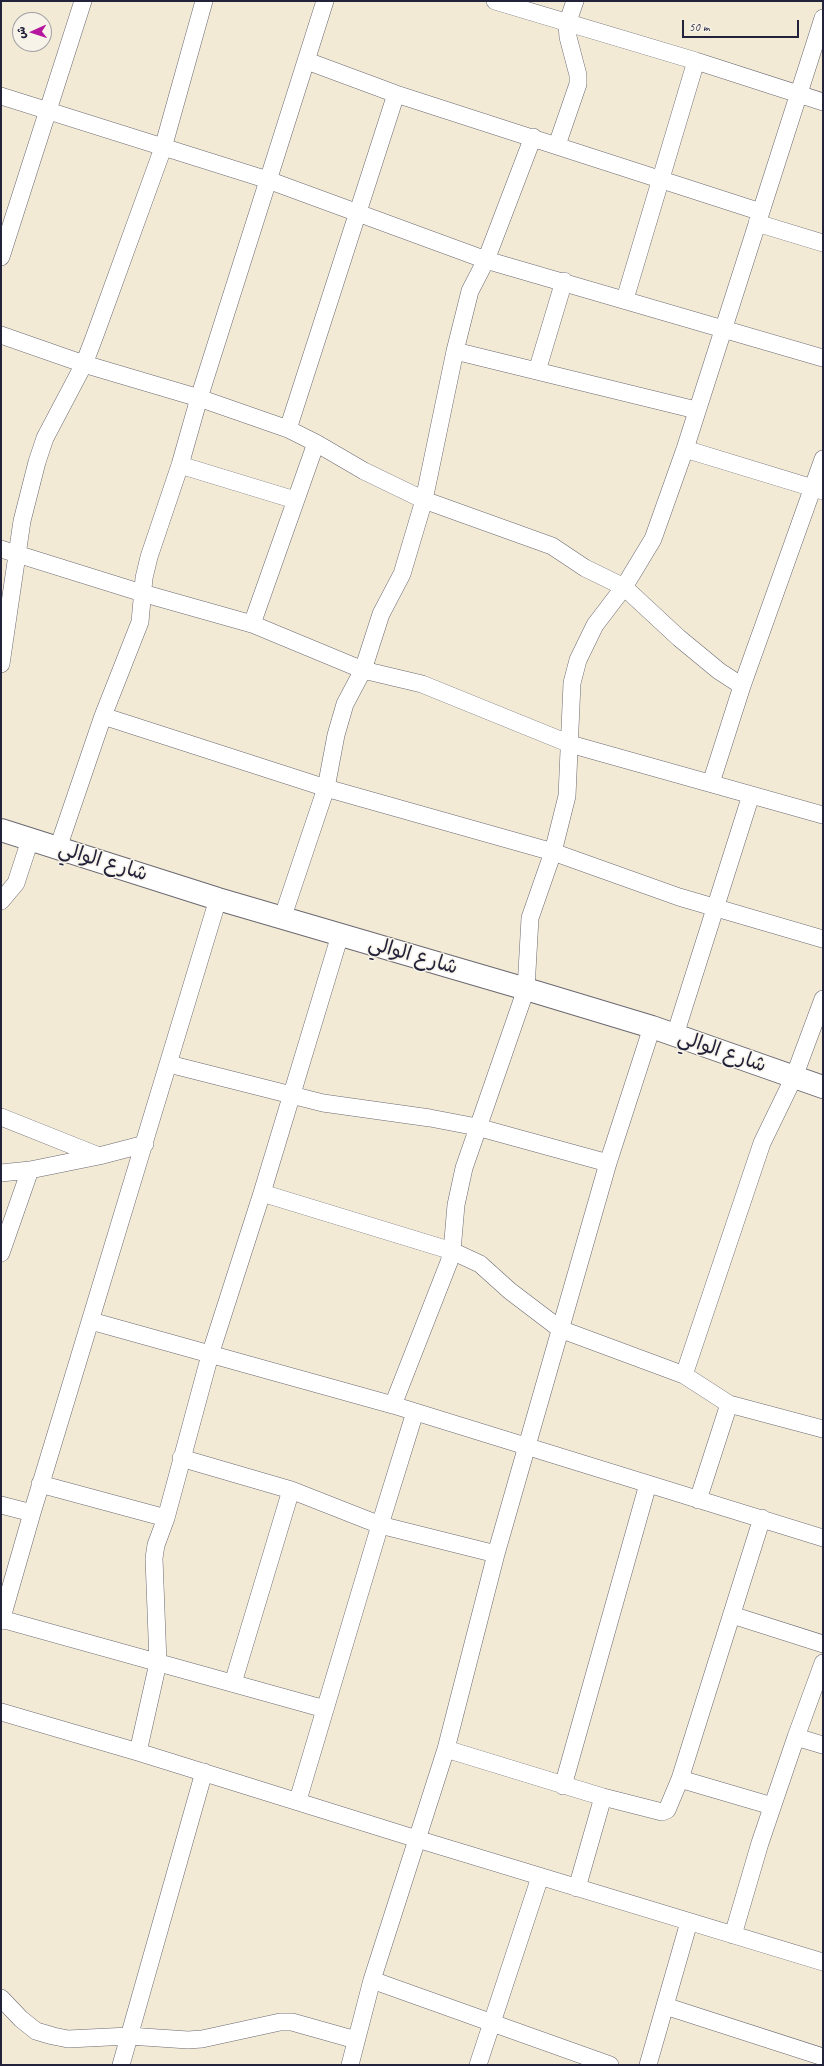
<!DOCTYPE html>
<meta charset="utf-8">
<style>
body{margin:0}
#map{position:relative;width:824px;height:2066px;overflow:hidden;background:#f2ead5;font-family:Caveat,"Playpen Sans Arabic",sans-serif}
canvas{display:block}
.frame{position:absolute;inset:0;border:2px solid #22223b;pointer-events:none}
.north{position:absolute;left:12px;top:12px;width:40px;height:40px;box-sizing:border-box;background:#f7f3e8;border:1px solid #a29fa3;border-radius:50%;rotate:267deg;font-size:11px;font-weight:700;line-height:16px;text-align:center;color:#22223b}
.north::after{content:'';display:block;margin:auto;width:14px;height:18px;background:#b5179e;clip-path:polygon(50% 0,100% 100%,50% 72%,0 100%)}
.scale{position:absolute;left:682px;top:20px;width:117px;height:18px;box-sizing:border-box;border:2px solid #22223b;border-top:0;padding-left:5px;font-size:12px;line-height:14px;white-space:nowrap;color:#22223b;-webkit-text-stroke:3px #f7f3e8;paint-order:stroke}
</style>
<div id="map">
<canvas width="824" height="2066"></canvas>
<div class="frame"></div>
<div class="north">ش</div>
<div class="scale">50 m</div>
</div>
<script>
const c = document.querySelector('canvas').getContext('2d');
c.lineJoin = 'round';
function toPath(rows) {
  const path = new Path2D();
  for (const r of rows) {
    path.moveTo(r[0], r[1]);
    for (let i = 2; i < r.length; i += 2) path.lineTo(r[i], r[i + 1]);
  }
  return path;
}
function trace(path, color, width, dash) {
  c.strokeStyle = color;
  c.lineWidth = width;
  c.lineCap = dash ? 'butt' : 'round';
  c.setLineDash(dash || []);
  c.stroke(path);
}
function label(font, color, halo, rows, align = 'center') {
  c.font = font + ' Caveat,"Playpen Sans Arabic",sans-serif';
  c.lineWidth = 3;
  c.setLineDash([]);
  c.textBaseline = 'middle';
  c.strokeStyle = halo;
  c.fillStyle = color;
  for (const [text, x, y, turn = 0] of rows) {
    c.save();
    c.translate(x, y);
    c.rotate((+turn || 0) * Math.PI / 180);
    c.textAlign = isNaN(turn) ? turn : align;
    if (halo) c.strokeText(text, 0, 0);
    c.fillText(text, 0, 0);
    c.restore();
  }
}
const minor = toPath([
 [495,1,696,61,823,102],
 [307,61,396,94,761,212],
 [1,96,268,180,486,260,823,358],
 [557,145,578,84,578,75,568,37,567,24,575,1],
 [757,223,823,243],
 [1,257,83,1],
 [625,299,696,61],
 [1,335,84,364,199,398,288,429,316,443,364,471,424,500,552,546,585,568,624,587,679,638,719,671,742,686],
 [455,351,696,410],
 [537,371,564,281],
 [288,429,396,94],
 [685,449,823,491],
 [180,465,295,500],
 [1,549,142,593,252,624,363,670,422,684,570,744,823,815],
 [252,624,316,443],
 [1,664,22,521,37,462,45,438,84,364,94,338,163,148,204,1],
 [103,716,326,788,553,852,679,897,823,939],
 [711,783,742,686,823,459],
 [58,848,103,716,140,622,144,578,149,557,180,465,199,398,325,1],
 [1,901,16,883,30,840],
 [282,919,326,788,336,735,345,704,363,670,381,614,402,574,424,500,455,351,470,291,486,260,533,137],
 [675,1035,751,795],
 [169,1064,323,1103,430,1118,477,1127,608,1163],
 [1,1117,99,1156],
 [1,1173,30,1170,99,1156,145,1144],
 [262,1193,452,1251,480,1264,510,1291,560,1329,684,1375,729,1404,823,1429],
 [1,1253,30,1170],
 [91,1321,393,1405,823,1538],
 [684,1375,762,1143,794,1077,823,999],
 [393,1405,449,1262,452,1251,456,1205,464,1168,526,989,530,918,553,852,567,796,572,683,578,660,595,625,624,587,653,539,685,449,823,18],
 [181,1458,291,1490,380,1525,496,1554],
 [40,1484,166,1518],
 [698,1500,729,1404],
 [1,1505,32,1513],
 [732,1615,823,1644],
 [1,1619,325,1709],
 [1,1621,32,1513,218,899],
 [233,1683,291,1490],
 [1,1712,138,1752,417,1839,823,1962],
 [796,1737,823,1663],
 [446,1749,603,1797,662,1812,667,1810,680,1779,762,1518],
 [138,1752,158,1663,154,1558,156,1545,166,1518,210,1355,262,1193,340,935],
 [680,1779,772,1806],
 [563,1786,648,1484],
 [298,1800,380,1525,415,1412],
 [577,1888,603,1797],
 [733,1935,760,1843,796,1737,823,1745],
 [372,1980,610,2065],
 [1,1998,21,2019,36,2031,53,2036,68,2039,129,2036,188,2040,202,2039,280,2022,292,2022,356,2040],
 [665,2006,823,2057],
 [121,2065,204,1772],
 [350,2065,372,1980,446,1749,496,1554,608,1163,652,1027],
 [478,2065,540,1877],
 [648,2065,689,1922]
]);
const secondary = toPath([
 [1,830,218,899,526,989,652,1027,823,1087]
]);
const streetNames = [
 ["شارع الوالي",103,862,17],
 ["شارع الوالي",413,956,16],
 ["شارع الوالي",722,1052,19]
];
trace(minor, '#6b6871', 18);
trace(secondary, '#6b6871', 24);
trace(minor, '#fff', 17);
trace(secondary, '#fff', 22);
label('20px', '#22223b', '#f7f3e8', streetNames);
</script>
